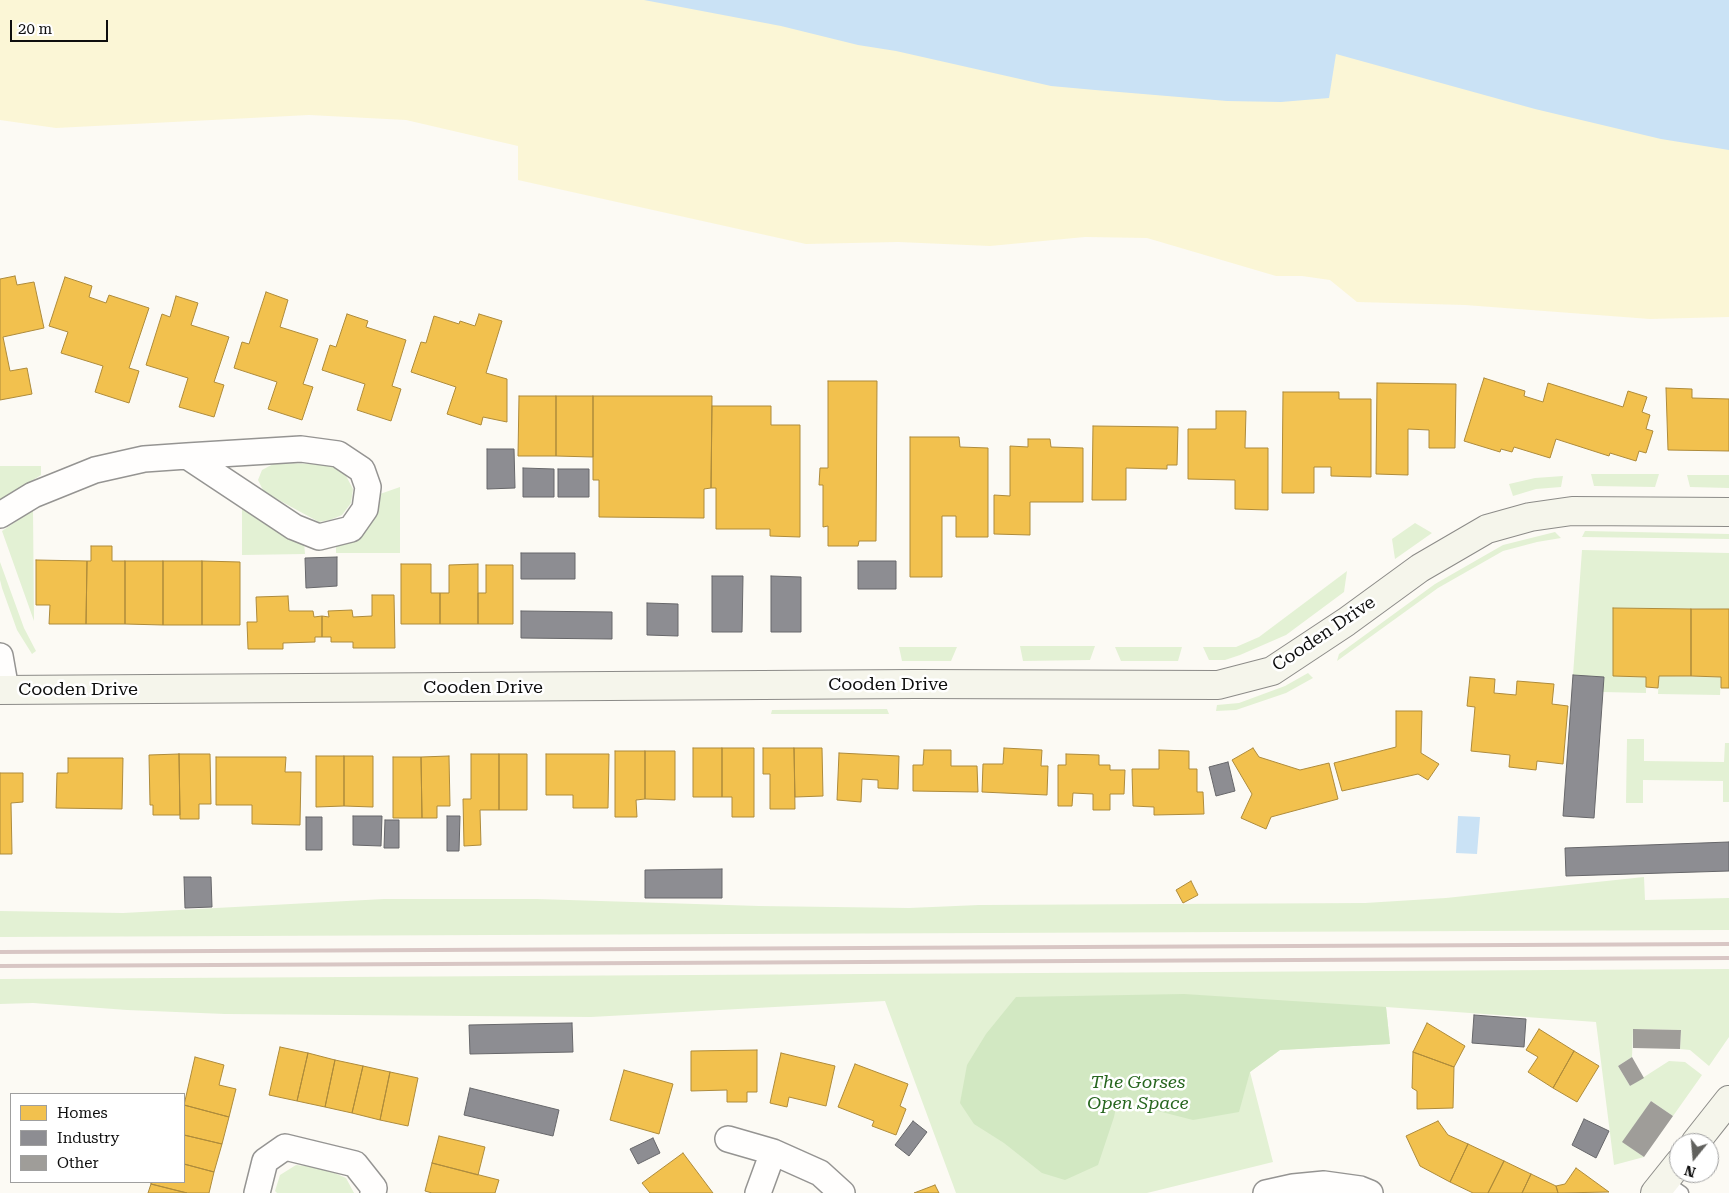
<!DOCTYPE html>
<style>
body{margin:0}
#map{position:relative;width:1729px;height:1193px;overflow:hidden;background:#fcfaf4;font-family:"Roboto Serif",serif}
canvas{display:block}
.legend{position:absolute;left:10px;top:1093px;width:175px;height:90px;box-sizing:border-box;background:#fff;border:1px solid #9f9f9f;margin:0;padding:6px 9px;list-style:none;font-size:15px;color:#0e0e0e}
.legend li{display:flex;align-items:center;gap:10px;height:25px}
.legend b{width:25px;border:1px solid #9f9f9f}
.north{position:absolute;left:1669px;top:1133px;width:50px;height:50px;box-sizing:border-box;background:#fff;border:1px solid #9f9f9f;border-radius:50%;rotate:197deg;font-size:14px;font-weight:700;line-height:20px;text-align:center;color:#0e0e0e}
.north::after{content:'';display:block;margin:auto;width:18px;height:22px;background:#61615e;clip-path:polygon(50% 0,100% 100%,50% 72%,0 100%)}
.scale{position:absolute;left:10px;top:20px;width:98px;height:22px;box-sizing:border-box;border:2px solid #0e0e0e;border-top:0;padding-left:6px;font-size:15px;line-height:18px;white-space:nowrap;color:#0e0e0e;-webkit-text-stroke:4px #fff;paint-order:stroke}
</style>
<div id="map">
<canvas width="1729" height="1193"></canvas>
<ul class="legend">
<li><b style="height:14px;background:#f2c14e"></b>Homes</li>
<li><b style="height:14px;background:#8d8d92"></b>Industry</li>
<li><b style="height:14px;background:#9f9d99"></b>Other</li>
</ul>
<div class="north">N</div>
<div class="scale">20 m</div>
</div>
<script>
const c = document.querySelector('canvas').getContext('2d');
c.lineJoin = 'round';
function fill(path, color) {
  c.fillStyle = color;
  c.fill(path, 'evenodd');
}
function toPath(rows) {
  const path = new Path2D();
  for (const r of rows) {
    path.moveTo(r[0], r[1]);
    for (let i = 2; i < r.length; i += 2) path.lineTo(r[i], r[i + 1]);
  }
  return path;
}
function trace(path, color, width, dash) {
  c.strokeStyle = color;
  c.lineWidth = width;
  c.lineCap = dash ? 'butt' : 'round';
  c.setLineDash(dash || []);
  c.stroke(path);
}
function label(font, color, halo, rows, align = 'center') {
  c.font = font + ' "Roboto Serif",serif';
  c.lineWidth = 5;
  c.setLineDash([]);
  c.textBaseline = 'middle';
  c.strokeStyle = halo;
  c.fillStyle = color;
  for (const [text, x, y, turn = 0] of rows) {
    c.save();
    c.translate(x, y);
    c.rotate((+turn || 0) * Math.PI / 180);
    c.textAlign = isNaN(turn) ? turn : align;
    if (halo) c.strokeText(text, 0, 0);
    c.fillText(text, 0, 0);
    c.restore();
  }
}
const green = toPath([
 [275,463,330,464,345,474,353,489,351,503,342,515,330,520,319,522,264,492,258,480,262,470],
 [0,466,41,466,41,475,0,501],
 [1591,474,1659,474,1655,487,1594,486],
 [1687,475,1729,475,1729,488,1690,487],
 [1563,476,1561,487,1536,489,1513,496,1509,484,1535,478],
 [400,487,400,553,336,553,336,544,374,516,380,494],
 [242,509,289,536,304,542,305,554,242,555],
 [33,510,34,621,2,531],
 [1415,523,1432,533,1395,559,1392,539],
 [1585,531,1729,534,1729,539,1582,537],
 [1555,532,1561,538,1537,542,1503,551,1438,588,1337,661,1339,654,1435,584,1503,545],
 [1582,550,1729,553,1729,609,1613,608,1613,676,1646,677,1646,693,1603,692,1604,677,1573,675],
 [0,562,24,628,36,651,32,654,17,630,2,588,0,580],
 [1347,571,1344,592,1286,635,1240,655,1225,660,1209,660,1203,647,1236,647,1259,637],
 [1020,646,1095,646,1090,660,1023,661],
 [899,647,957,647,951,661,902,661],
 [1115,647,1182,647,1178,661,1121,661],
 [1308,673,1313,678,1286,693,1236,710,1216,711,1217,705,1239,703,1285,686],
 [1659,676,1721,677,1720,695,1658,694],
 [887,709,889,714,771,714,772,710],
 [1627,739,1644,739,1644,761,1724,762,1725,743,1729,743,1729,802,1723,802,1723,781,1643,780,1643,803,1626,803],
 [1644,877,1645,900,1729,898,1729,930,0,937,0,911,123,913,384,899,537,899,759,906,909,908,979,905,1365,903,1446,898],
 [1729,969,1729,1037,1709,1066,1690,1050,1680,1049,1681,1030,1633,1029,1632,1057,1618,1066,1630,1086,1669,1061,1685,1062,1702,1075,1673,1116,1651,1101,1623,1142,1644,1157,1614,1165,1596,1022,1386,1007,1390,1044,1280,1050,1250,1072,1273,1162,1147,1193,956,1193,885,1001,591,1017,225,1014,127,1010,33,1003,0,1004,0,979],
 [296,1165,323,1168,346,1178,354,1193,277,1193,275,1191,280,1175]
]);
const forest = toPath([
 [1184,994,1386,1007,1390,1044,1280,1050,1250,1072,1239,1112,1193,1120,1146,1108,1127,1096,1117,1102,1114,1117,1098,1165,1065,1180,1042,1173,1004,1143,974,1124,960,1103,967,1065,986,1034,1016,997]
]);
const sand = toPath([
 [0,0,1729,0,1729,317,1650,319,1465,305,1357,302,1330,280,1302,276,1276,276,1147,238,1085,237,990,246,898,242,806,244,518,180,518,146,406,120,309,115,56,128,0,120]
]);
const water = toPath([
 [644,0,1729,0,1729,150,1661,139,1535,109,1336,54,1329,98,1281,102,1227,101,1095,90,1051,86,896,51,858,45,781,26],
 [1458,816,1480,817,1477,854,1456,853]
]);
const homes = toPath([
 [15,276,17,285,34,282,44,328,3,337,10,371,27,368,32,394,0,400,0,279,15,276],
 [65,277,92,286,89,297,106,303,109,295,149,308,129,368,139,371,129,403,95,392,103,366,61,353,68,332,49,326,65,277],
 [266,292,288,300,280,327,318,339,303,384,313,387,302,420,268,409,277,382,234,368,242,342,249,344,266,292],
 [176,296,198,303,191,325,229,337,214,382,224,385,214,417,179,407,188,378,146,365,162,314,170,317,176,296],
 [347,314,368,321,366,327,406,340,392,386,401,389,391,421,357,410,365,384,322,370,330,345,336,347,347,314],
 [479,314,502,321,486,373,507,379,507,422,483,417,481,425,447,414,456,387,411,372,421,342,426,343,434,316,459,324,460,321,475,326,479,314],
 [1484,378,1525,391,1524,396,1543,402,1548,383,1623,407,1628,391,1647,397,1642,412,1650,415,1646,429,1653,431,1646,453,1639,451,1636,461,1610,453,1609,456,1556,439,1550,458,1514,447,1512,452,1501,449,1500,452,1464,441,1484,378],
 [828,381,877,381,876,541,859,541,858,546,828,546,828,526,823,527,823,485,819,485,820,468,828,468,828,381],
 [1377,383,1456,384,1455,448,1429,448,1429,430,1408,429,1408,475,1376,474,1377,383],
 [1666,388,1692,389,1692,398,1729,399,1729,451,1668,450,1666,388],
 [1283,392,1339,392,1339,399,1371,399,1371,477,1331,476,1331,467,1314,467,1314,493,1282,493,1283,392],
 [519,396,556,396,556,456,518,456,519,396],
 [556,396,593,396,593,457,556,456,556,396],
 [593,396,712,396,711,488,704,489,704,518,599,517,599,480,593,480,593,396],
 [712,406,771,406,771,425,800,425,800,537,770,536,770,529,716,529,716,488,711,488,712,406],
 [1216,411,1246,411,1245,448,1268,448,1268,510,1235,509,1235,480,1188,479,1188,429,1216,429,1216,411],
 [1093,426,1178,427,1177,465,1167,465,1167,469,1126,468,1126,500,1092,500,1093,426],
 [910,437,959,437,960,447,988,448,988,537,956,537,956,516,942,516,942,577,910,577,910,437],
 [1028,439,1050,439,1051,447,1083,448,1083,502,1030,502,1030,535,994,534,994,495,1010,496,1010,446,1028,447,1028,439],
 [91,546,112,546,112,561,125,561,125,624,86,624,87,561,91,561,91,546],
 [36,560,87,561,86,624,49,624,50,605,36,605,36,560],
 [125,561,163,561,163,625,125,624,125,561],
 [163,561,202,561,202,625,163,625,163,561],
 [202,561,240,562,240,625,202,625,202,561],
 [401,564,431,564,431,593,440,593,440,624,401,624,401,564],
 [478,564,478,624,440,624,440,593,449,593,449,565,478,564],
 [486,565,513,565,513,624,478,624,478,593,486,593,486,565],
 [372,595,394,595,395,648,353,648,353,642,331,642,331,637,322,637,322,616,329,617,328,611,352,610,353,617,372,616,372,595],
 [288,596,289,611,313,611,314,617,322,616,322,637,315,637,315,642,283,643,283,649,248,649,247,622,257,622,256,597,288,596],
 [1613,608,1691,609,1691,676,1659,676,1658,688,1646,687,1646,677,1613,676,1613,608],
 [1691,609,1729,609,1729,688,1721,688,1721,677,1691,676,1691,609],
 [1470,677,1495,679,1494,693,1516,695,1517,681,1554,684,1552,704,1568,706,1563,764,1537,761,1536,770,1509,767,1510,755,1471,751,1475,707,1467,706,1470,677],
 [1396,711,1422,711,1421,753,1439,764,1428,780,1418,774,1342,791,1334,763,1396,747,1396,711],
 [693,748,722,748,722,797,693,797,693,748],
 [722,748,754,748,754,817,732,817,732,797,722,797,722,748],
 [763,748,794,748,795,809,770,809,770,774,763,774,763,748],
 [794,748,822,748,823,796,795,797,794,748],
 [1004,748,1042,750,1041,766,1048,766,1047,795,982,792,983,764,1003,764,1004,748],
 [1253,748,1259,757,1300,770,1329,763,1338,799,1271,817,1266,829,1241,818,1252,794,1232,760,1253,748],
 [924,750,951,750,951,766,977,766,978,792,913,791,913,765,923,765,924,750],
 [1159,750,1189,751,1189,769,1197,769,1197,792,1203,792,1204,814,1154,815,1154,807,1133,806,1132,769,1159,769,1159,750],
 [615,751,645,751,645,799,636,800,637,817,615,817,615,751],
 [645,751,675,751,675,800,645,799,645,751],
 [839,753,899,756,898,789,878,788,878,780,862,779,861,802,837,800,839,753],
 [179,754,180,815,153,815,153,805,150,805,149,755,179,754],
 [179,754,210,754,211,804,199,804,199,819,180,819,179,754],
 [471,754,499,754,499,810,480,810,481,845,464,846,463,799,471,799,471,754],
 [499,754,527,754,527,810,499,810,499,754],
 [546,754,609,754,608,808,573,808,573,795,546,795,546,754],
 [1066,754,1099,755,1099,765,1110,765,1110,770,1125,770,1124,794,1110,794,1110,810,1093,810,1093,794,1073,793,1072,806,1058,806,1058,765,1066,765,1066,754],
 [316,756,344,756,344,806,316,807,316,756],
 [344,756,373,756,373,807,344,806,344,756],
 [449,756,450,806,437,806,437,818,422,818,421,757,449,756],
 [216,757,286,757,285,772,301,772,300,825,252,824,252,805,216,805,216,757],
 [393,757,421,757,422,818,393,818,393,757],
 [68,758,123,758,122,809,56,808,57,773,68,773,68,758],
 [0,773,23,773,23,802,11,803,12,854,0,854,0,773],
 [1191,881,1198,895,1183,903,1176,890,1191,881],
 [1427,1023,1465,1046,1454,1067,1413,1052,1427,1023],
 [1539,1029,1574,1051,1553,1088,1528,1072,1538,1057,1526,1050,1539,1029],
 [280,1047,308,1053,297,1101,269,1095,280,1047],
 [757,1050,757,1092,747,1092,747,1102,727,1102,727,1090,691,1091,691,1051,757,1050],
 [1574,1051,1599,1066,1577,1102,1553,1088,1574,1051],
 [1413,1052,1454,1067,1453,1108,1417,1109,1417,1091,1412,1088,1413,1052],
 [308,1053,335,1060,325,1107,297,1101,308,1053],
 [781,1053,835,1066,826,1106,789,1097,787,1107,770,1103,781,1053],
 [195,1057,224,1065,219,1085,236,1089,229,1117,184,1105,195,1057],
 [335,1060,363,1066,352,1113,325,1107,335,1060],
 [855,1064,908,1084,900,1106,906,1109,896,1135,872,1126,874,1121,838,1107,855,1064],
 [363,1066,390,1072,380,1120,352,1113,363,1066],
 [624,1070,673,1084,659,1134,610,1120,624,1070],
 [390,1072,418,1078,408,1126,380,1120,390,1072],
 [184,1105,229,1117,222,1144,184,1135,184,1105],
 [1438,1121,1448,1135,1468,1144,1450,1182,1420,1166,1406,1136,1438,1121],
 [184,1135,222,1144,214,1172,184,1164,184,1135],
 [439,1136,485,1147,478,1175,432,1163,439,1136],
 [1468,1144,1504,1161,1488,1193,1473,1193,1450,1182,1468,1144],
 [683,1153,713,1193,650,1193,642,1183,683,1153],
 [1504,1161,1531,1174,1522,1193,1488,1193,1504,1161],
 [432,1163,499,1180,495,1193,432,1193,425,1191,432,1163],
 [184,1164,214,1172,209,1193,187,1193,151,1184,151,1182,184,1182,184,1164],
 [1576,1168,1609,1192,1558,1193,1556,1186,1565,1184,1576,1168],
 [1531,1174,1556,1186,1558,1193,1522,1193,1531,1174],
 [151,1184,187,1193,148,1193,151,1184],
 [935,1185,939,1193,914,1193,935,1185]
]);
const industry = toPath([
 [487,449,514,449,515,488,487,489,487,449],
 [523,468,554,469,554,497,523,497,523,468],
 [558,469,589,469,589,497,558,497,558,469],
 [521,553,575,553,575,579,521,579,521,553],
 [337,557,337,586,306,588,305,558,337,557],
 [858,561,896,561,896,589,858,589,858,561],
 [712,576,743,576,742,632,712,632,712,576],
 [771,576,801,577,801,632,771,632,771,576],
 [647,603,678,604,678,636,647,635,647,603],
 [521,611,612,612,612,639,521,638,521,611],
 [1573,675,1604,677,1594,818,1563,816,1573,675],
 [1228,762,1235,791,1216,796,1209,767,1228,762],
 [353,816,382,816,381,846,353,845,353,816],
 [447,816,460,816,459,851,447,851,447,816],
 [306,817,322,817,322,850,306,850,306,817],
 [385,820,399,820,399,848,384,848,385,820],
 [1729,842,1729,871,1566,876,1565,848,1729,842],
 [722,869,722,898,645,898,645,870,722,869],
 [184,877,211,877,212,907,185,908,184,877],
 [1474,1015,1526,1019,1524,1047,1472,1043,1474,1015],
 [572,1023,573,1052,470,1054,469,1025,572,1023],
 [470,1088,559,1110,553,1136,464,1115,470,1088],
 [1584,1119,1609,1131,1596,1158,1572,1145,1584,1119],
 [913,1121,927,1132,909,1156,895,1145,913,1121],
 [653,1138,660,1153,638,1164,630,1149,653,1138]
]);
const building = toPath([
 [1633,1029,1681,1030,1680,1049,1633,1048],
 [1632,1057,1644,1078,1630,1086,1618,1066],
 [1651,1101,1673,1116,1644,1157,1622,1142]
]);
const lane = toPath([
 [1665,1181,1682,1193]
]);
const street = toPath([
 [0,515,33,495,95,470,144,459,187,456,301,449,338,454,362,470,368,487,365,509,351,529,319,537,294,527,187,456],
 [0,656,6,690],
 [728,1139,773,1152,820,1173,842,1193],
 [257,1193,265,1161,285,1147,355,1164,374,1188,373,1193],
 [758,1193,773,1152],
 [1266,1193,1293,1187,1324,1184,1360,1189,1370,1193]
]);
const secondary = toPath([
 [0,690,915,684,1218,685,1272,671,1346,622,1420,568,1487,529,1530,517,1572,511,1729,512],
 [1695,1143,1729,1100],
 [1655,1193,1679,1163]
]);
const rail = toPath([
 [0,952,1729,944],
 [0,966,1729,958]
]);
const streetNames = [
 ["Cooden Drive",1324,634,-34],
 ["Cooden Drive",888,685],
 ["Cooden Drive",483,688],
 ["Cooden Drive",78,690]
];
const parkNames = [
 ["The Gorses",1138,1083],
 ["Open Space",1138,1104]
];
fill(green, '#e3f1d4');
fill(forest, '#d2e8c2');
fill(sand, '#fbf6d6');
fill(water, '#cae2f5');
fill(homes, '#f2c14e');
trace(homes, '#ae8b3b', 1);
fill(industry, '#8d8d92');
trace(industry, '#67676a', 1);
fill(building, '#9f9d99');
trace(lane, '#959492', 15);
trace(street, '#959492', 28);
trace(secondary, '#8c8b88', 30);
trace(lane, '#fffefd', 12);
trace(street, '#fffefd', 25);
trace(secondary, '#f5f5eb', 28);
trace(rail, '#d8c6c4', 4);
label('18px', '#0e0e0e', '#fff', streetNames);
label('italic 18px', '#27661f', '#fff', parkNames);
</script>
